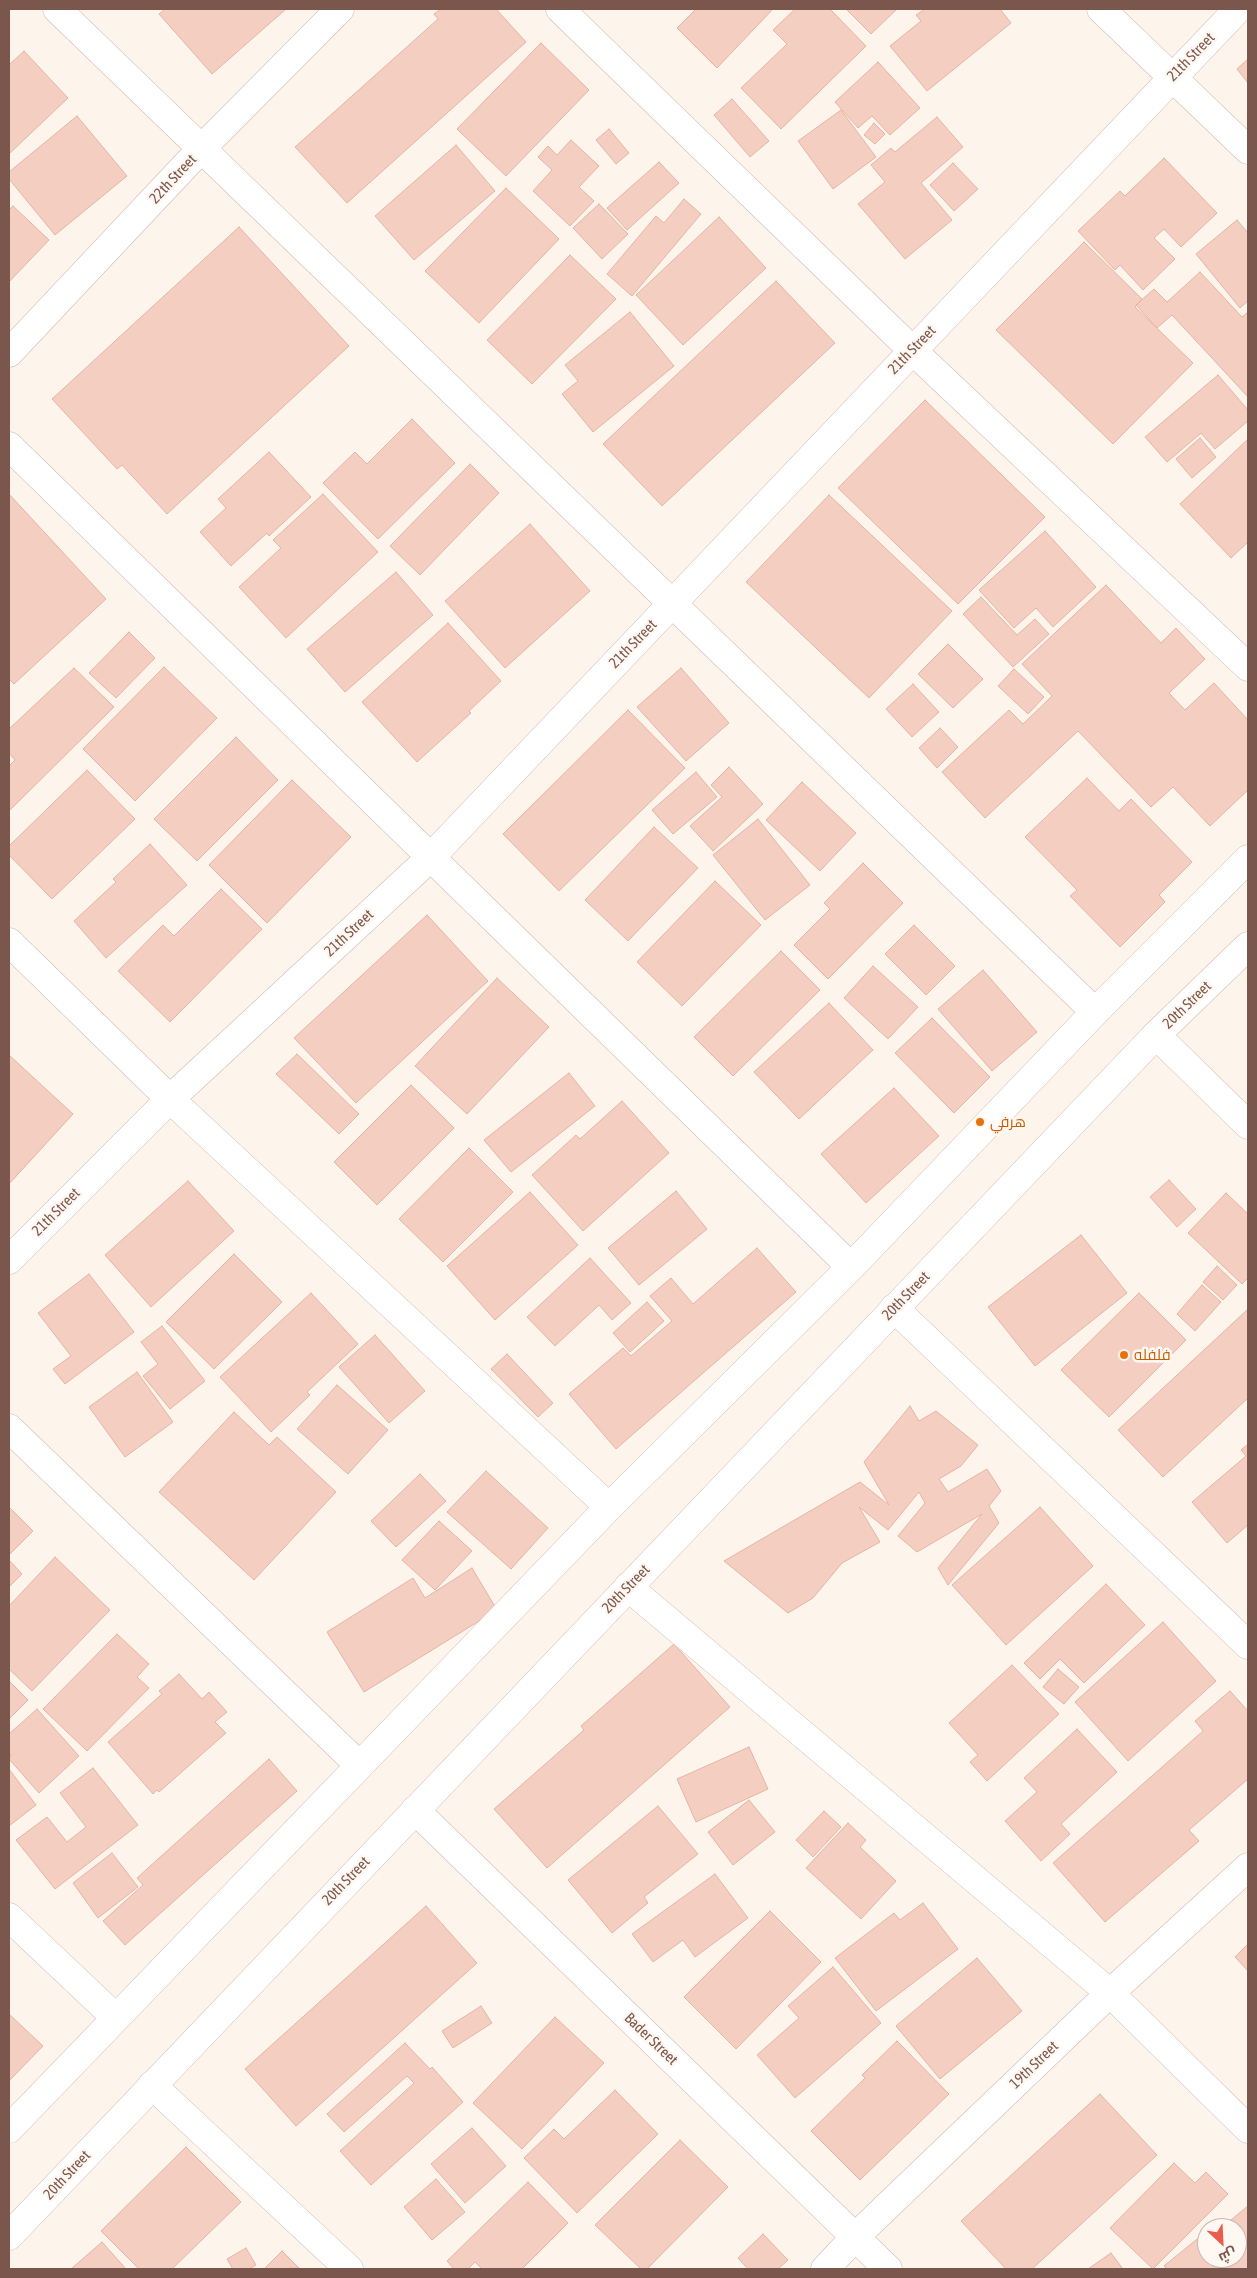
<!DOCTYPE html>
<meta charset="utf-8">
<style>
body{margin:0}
#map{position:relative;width:1257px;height:2278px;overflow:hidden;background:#fdf4eb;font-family:"Asap Condensed",Cairo,sans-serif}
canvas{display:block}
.frame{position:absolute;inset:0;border:10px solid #7a564c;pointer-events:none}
.north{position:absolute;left:1197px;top:2218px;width:50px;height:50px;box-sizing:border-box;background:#fff8f2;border:1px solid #cab7b0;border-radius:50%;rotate:155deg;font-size:14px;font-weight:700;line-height:20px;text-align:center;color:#7a564c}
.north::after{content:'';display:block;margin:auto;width:18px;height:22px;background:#e95c4e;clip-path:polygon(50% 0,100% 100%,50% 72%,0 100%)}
</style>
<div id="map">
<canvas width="1257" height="2278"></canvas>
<div class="frame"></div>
<div class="north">ش</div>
</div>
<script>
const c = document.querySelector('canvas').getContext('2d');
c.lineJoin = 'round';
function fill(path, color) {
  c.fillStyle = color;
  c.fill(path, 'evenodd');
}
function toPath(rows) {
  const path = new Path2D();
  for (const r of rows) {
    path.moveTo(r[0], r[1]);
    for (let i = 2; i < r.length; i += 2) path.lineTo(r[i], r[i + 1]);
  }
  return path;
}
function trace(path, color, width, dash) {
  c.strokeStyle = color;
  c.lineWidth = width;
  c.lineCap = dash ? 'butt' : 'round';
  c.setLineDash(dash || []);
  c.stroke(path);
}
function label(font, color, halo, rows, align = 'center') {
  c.font = font + ' "Asap Condensed",Cairo,sans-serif';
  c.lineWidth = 5;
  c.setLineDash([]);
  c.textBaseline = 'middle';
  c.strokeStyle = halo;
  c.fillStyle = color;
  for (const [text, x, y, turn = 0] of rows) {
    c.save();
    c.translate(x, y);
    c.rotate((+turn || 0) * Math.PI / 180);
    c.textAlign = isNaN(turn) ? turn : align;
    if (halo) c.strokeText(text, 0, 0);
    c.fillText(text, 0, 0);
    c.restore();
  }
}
const building = toPath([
 [165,9,286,9,212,74,159,14,165,9],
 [441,9,496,9,526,42,347,203,295,147,438,19,434,14,441,9],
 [696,9,773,9,717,68,677,28,696,9],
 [795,9,830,9,866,46,781,129,741,88,787,44,773,30,795,9],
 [846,9,897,9,871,34,846,9],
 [925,9,1000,9,1011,23,927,91,890,46,921,21,916,15,925,9],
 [541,43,589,90,506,176,457,129,541,43],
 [24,51,68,98,9,154,9,65,24,51],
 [1248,59,1248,83,1237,69,1248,59],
 [878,62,920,108,890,135,872,116,858,128,835,102,878,62],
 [732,99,769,141,750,157,714,115,732,99],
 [841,110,876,157,833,189,798,141,841,110],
 [77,116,127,176,55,235,9,179,9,172,77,116],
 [937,117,963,147,921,183,952,220,905,259,858,204,885,182,871,165,891,148,895,152,937,117],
 [874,123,885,134,875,144,864,135,874,123],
 [609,129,629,153,616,164,596,140,609,129],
 [571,140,599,166,579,187,594,201,570,226,533,191,552,170,538,157,548,146,557,155,571,140],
 [456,145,495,191,414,260,375,216,456,145],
 [1164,158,1217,213,1181,247,1164,229,1154,238,1175,259,1143,290,1120,265,1115,270,1078,231,1120,191,1125,196,1164,158],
 [659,162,679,183,627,230,607,208,659,162],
 [953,163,978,189,954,211,930,185,953,163],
 [506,188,559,239,479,323,425,271,506,188],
 [684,199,701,214,632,296,607,274,656,216,664,223,684,199],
 [599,204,628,234,602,259,573,228,599,204],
 [13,206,49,240,9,282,9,210,13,206],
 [719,217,766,268,683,345,636,295,719,217],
 [1237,220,1248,233,1248,301,1240,308,1196,254,1237,220],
 [239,227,349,346,167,514,122,465,117,469,52,399,239,227],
 [1084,242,1142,299,1135,307,1193,363,1113,444,996,330,1084,242],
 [570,255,616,299,532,384,487,340,570,255],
 [1200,272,1242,317,1248,312,1248,397,1172,315,1157,328,1136,305,1154,289,1167,302,1200,272],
 [776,281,835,343,662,506,603,444,776,281],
 [630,312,674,366,593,432,562,394,578,381,565,365,630,312],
 [1218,375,1248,410,1248,421,1215,449,1201,433,1167,462,1145,437,1218,375],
 [925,400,1045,517,958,604,838,488,925,400],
 [412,419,455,463,378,539,323,483,355,452,367,464,412,419],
 [1200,438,1216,457,1192,478,1176,459,1200,438],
 [1248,439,1248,542,1231,558,1180,504,1248,439],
 [269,452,311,497,269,536,267,533,231,566,200,532,226,508,218,499,269,452],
 [470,464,499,493,420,575,390,546,470,464],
 [9,494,106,599,14,684,9,679,9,494],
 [323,494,378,552,286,638,239,587,281,548,273,540,323,494],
 [829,495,952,611,869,698,746,582,829,495],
 [530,524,590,591,505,668,445,601,530,524],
 [1045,531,1096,587,1053,627,1036,608,1014,628,979,590,1045,531],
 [396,572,433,615,345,692,307,649,396,572],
 [1106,585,1161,643,1176,628,1205,659,1169,693,1185,710,1214,683,1248,720,1248,790,1210,826,1173,787,1151,807,1078,731,985,818,942,772,1009,710,1023,724,1052,696,1022,664,1106,585],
 [981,597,1017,635,1035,619,1049,634,1013,667,963,614,981,597],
 [448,623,501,681,469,711,471,713,417,762,362,702,448,623],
 [129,632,155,658,116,698,89,673,129,632],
 [948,644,983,679,953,708,918,674,948,644],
 [164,667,217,718,135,801,83,749,164,667],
 [74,668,114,707,9,811,9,766,15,760,9,753,9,729,74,668],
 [681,668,729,723,686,761,637,707,681,668],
 [1014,669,1044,697,1028,714,998,686,1014,669],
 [913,684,939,712,912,737,886,709,913,684],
 [628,710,685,768,559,891,503,834,628,710],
 [940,728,958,747,937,768,919,748,940,728],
 [236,737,278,780,197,861,154,819,236,737],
 [729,767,763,804,713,851,690,826,722,797,711,785,729,767],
 [87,770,135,819,52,899,9,855,9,846,87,770],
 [696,772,717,797,673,834,652,810,696,772],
 [1087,778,1119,811,1131,799,1192,862,1159,895,1165,902,1120,947,1070,896,1077,890,1025,837,1087,778],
 [292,780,351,837,267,923,209,865,292,780],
 [802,782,856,833,820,871,766,820,802,782],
 [758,819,810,885,765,920,713,855,758,819],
 [654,827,698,868,628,941,585,900,654,827],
 [150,844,187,885,106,958,74,921,116,882,113,879,150,844],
 [863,863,903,903,828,979,794,945,830,909,824,903,863,863],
 [715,881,761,925,682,1006,637,962,715,881],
 [221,889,262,929,170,1022,118,971,163,925,174,936,221,889],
 [427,915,488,981,356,1103,294,1038,427,915],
 [914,925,955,966,926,995,885,954,914,925],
 [781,951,820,990,733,1076,694,1037,781,951],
 [873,966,918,1007,888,1039,844,998,873,966],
 [983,970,1037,1032,992,1071,938,1009,983,970],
 [497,978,549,1027,467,1114,415,1066,497,978],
 [829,1003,873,1050,799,1119,754,1072,829,1003],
 [932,1018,990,1077,954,1113,895,1053,932,1018],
 [297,1054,359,1114,339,1134,276,1074,297,1054],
 [9,1055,73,1114,9,1184,9,1055],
 [569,1073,595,1106,511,1172,484,1140,569,1073],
 [411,1085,454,1128,377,1205,334,1162,411,1085],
 [894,1088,939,1136,866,1203,821,1154,894,1088],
 [622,1101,669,1153,583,1231,532,1175,576,1135,580,1139,622,1101],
 [469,1148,513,1192,443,1262,399,1219,469,1148],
 [1169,1180,1196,1209,1177,1227,1150,1197,1169,1180],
 [188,1181,234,1231,151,1307,105,1255,188,1181],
 [676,1191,707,1229,639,1285,608,1248,676,1191],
 [530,1192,578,1245,495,1320,447,1266,530,1192],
 [1226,1193,1248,1214,1248,1278,1242,1284,1188,1233,1226,1193],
 [1081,1235,1127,1293,1035,1366,988,1307,1081,1235],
 [757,1248,796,1292,616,1449,569,1394,623,1348,631,1356,672,1321,650,1296,671,1278,693,1304,757,1248],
 [234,1254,282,1302,214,1369,166,1322,234,1254],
 [590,1258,631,1303,612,1320,599,1305,555,1346,527,1317,590,1258],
 [1217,1266,1237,1285,1223,1300,1203,1282,1217,1266],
 [89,1274,134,1332,65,1384,53,1369,71,1356,38,1313,89,1274],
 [1202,1285,1221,1302,1195,1331,1177,1314,1202,1285],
 [311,1293,358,1344,307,1392,310,1395,271,1432,220,1377,311,1293],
 [1139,1293,1186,1340,1109,1417,1061,1370,1139,1293],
 [647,1302,664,1321,630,1352,613,1333,647,1302],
 [1248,1309,1248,1398,1163,1477,1118,1430,1248,1309],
 [162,1326,205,1381,170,1409,143,1376,158,1364,141,1342,162,1326],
 [375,1335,425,1391,389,1423,339,1367,375,1335],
 [507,1354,553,1403,538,1417,491,1369,507,1354],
 [137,1372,173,1422,125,1457,89,1407,137,1372],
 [337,1385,388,1430,348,1474,297,1429,337,1385],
 [910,1406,919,1421,936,1411,978,1445,961,1466,939,1479,948,1492,987,1469,1001,1491,989,1506,999,1523,948,1585,938,1568,982,1514,917,1552,898,1536,925,1503,919,1492,888,1530,859,1507,880,1542,842,1563,813,1598,788,1613,724,1561,860,1482,889,1505,864,1462,910,1406],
 [234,1412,269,1445,277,1437,336,1492,254,1580,159,1492,234,1412],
 [1248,1444,1248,1525,1227,1543,1192,1502,1246,1456,1241,1450,1248,1444],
 [486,1471,548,1528,511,1569,447,1512,486,1471],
 [420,1474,446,1501,396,1547,371,1521,420,1474],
 [9,1507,33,1531,9,1555,9,1507],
 [1040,1507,1093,1566,1006,1645,952,1585,1040,1507],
 [439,1521,472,1551,435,1590,402,1560,439,1521],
 [55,1557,110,1610,32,1691,9,1669,9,1606,55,1557],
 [9,1560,22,1574,9,1587,9,1560],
 [472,1568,497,1610,364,1692,327,1632,413,1578,425,1598,472,1568],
 [1106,1584,1145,1625,1084,1683,1060,1659,1040,1679,1024,1663,1106,1584],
 [1163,1622,1216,1681,1128,1761,1075,1702,1163,1622],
 [117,1634,149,1664,137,1677,149,1688,87,1751,43,1709,117,1634],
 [674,1644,730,1707,547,1868,494,1809,584,1730,581,1726,674,1644],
 [1012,1665,1059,1714,987,1781,970,1762,978,1755,949,1723,1012,1665],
 [1058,1669,1079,1687,1064,1704,1043,1687,1058,1669],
 [179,1674,202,1699,209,1692,227,1712,215,1722,226,1733,159,1792,157,1790,153,1794,108,1742,162,1694,159,1691,179,1674],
 [9,1681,28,1700,9,1719,9,1681],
 [1230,1691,1248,1711,1248,1779,1189,1830,1199,1841,1105,1922,1053,1863,1203,1731,1195,1721,1230,1691],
 [37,1709,79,1756,39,1793,9,1759,11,1755,9,1752,9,1734,37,1709],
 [1077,1729,1117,1772,1061,1824,1070,1834,1041,1861,1005,1821,1037,1792,1024,1778,1077,1729],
 [749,1747,768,1789,696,1822,677,1779,749,1747],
 [269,1759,297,1791,125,1945,103,1921,143,1885,137,1878,269,1759],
 [93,1768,138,1825,55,1889,16,1840,47,1817,67,1842,86,1827,60,1793,93,1768],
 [9,1769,36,1805,9,1826,9,1769],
 [749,1800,775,1832,733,1865,708,1832,749,1800],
 [658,1806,698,1854,644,1897,648,1903,612,1933,568,1880,658,1806],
 [824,1811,841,1827,813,1857,796,1840,824,1811],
 [848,1823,866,1840,860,1847,896,1881,861,1919,806,1868,848,1823],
 [112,1853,138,1887,98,1918,73,1883,112,1853],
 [715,1874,748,1918,695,1957,683,1940,653,1962,632,1934,715,1874],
 [923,1903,958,1949,876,2011,835,1958,894,1913,900,1920,923,1903],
 [426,1906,477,1963,296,2126,245,2069,426,1906],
 [770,1911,821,1962,736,2049,684,1997,770,1911],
 [1248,1944,1248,1971,1235,1957,1248,1944],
 [977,1958,1022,2011,940,2079,896,2026,977,1958],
 [833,1967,881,2023,795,2098,757,2055,799,2018,788,2006,833,1967],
 [481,2006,492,2023,453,2048,442,2031,481,2006],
 [9,2014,43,2046,9,2081,9,2014],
 [555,2017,604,2063,522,2149,473,2103,555,2017],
 [897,2041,949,2094,860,2180,811,2131,865,2078,862,2075,897,2041],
 [405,2043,430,2069,432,2067,463,2102,371,2185,340,2151,414,2083,407,2076,344,2132,327,2114,405,2043],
 [615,2090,658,2134,577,2213,524,2158,554,2129,564,2139,615,2090],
 [1100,2094,1157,2155,1032,2269,1006,2269,961,2221,1100,2094],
 [472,2128,506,2166,465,2203,431,2164,472,2128],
 [680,2140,728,2187,647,2269,641,2269,595,2225,680,2140],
 [186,2147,241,2202,172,2269,139,2269,101,2231,186,2147],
 [1174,2163,1195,2183,1206,2172,1228,2194,1153,2269,1110,2228,1174,2163],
 [436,2179,465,2212,432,2240,404,2207,436,2179],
 [528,2182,568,2223,522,2269,482,2269,475,2262,468,2269,454,2269,447,2261,528,2182],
 [1248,2206,1248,2269,1167,2269,1164,2266,1207,2231,1207,2258,1237,2258,1237,2228,1211,2228,1222,2219,1226,2224,1248,2206],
 [763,2234,788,2260,778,2269,748,2269,738,2258,763,2234],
 [102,2242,126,2269,71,2269,102,2242],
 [246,2248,256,2265,249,2269,233,2269,227,2259,246,2248],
 [282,2251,299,2268,264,2269,282,2251],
 [1111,2253,1123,2269,1088,2269,1111,2253]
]);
const street = toPath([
 [57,9,1095,1012],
 [560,9,912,350,1248,667],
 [1101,9,1248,150],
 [9,353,202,148,340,9],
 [9,446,851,1267],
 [9,942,170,1099,609,1507],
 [1156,1035,1248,1125],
 [9,1260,170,1099,431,857,1238,9],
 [894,1308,1248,1645],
 [9,1428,359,1765],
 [628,1587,1110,1993,1248,2129],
 [415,1810,888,2269],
 [9,1917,115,2017],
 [152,2085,349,2269],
 [825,2269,855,2237,1110,1993,1248,1867]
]);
const secondary = toPath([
 [9,2129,609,1507,851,1267,1095,1012,1248,859],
 [9,2236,1156,1035,1248,946]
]);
const markers = [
 [980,1122,5,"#e8710a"],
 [1124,1355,5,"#e8710a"]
];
const streetNames = [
 ["21th Street",1191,57,-46],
 ["22th Street",173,179,-47],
 ["21th Street",912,350,-46],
 ["21th Street",633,644,-46],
 ["21th Street",349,933,-43],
 ["20th Street",1187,1005,-44],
 ["21th Street",56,1212,-45],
 ["20th Street",906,1296,-46],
 ["20th Street",626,1589,-46],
 ["20th Street",346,1881,-46],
 ["Bader Street",651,2039,44],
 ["19th Street",1034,2065,-44],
 ["20th Street",67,2175,-47]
];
const foodNames = [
 ["هرفي",990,1122],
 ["فلفله",1134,1355]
];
fill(building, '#f4cfc1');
trace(building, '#e7b2a1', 1);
trace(street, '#d1b9af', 29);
trace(secondary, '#d6bbaf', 29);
trace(street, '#fff', 28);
trace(secondary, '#fff', 28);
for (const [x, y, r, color] of markers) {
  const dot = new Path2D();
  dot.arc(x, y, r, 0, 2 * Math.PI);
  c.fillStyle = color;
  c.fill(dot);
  trace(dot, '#fff8f2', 2);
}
label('15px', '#7a564c', '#fff8f2', streetNames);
label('15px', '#c56008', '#fff8f2', foodNames, 'left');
</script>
